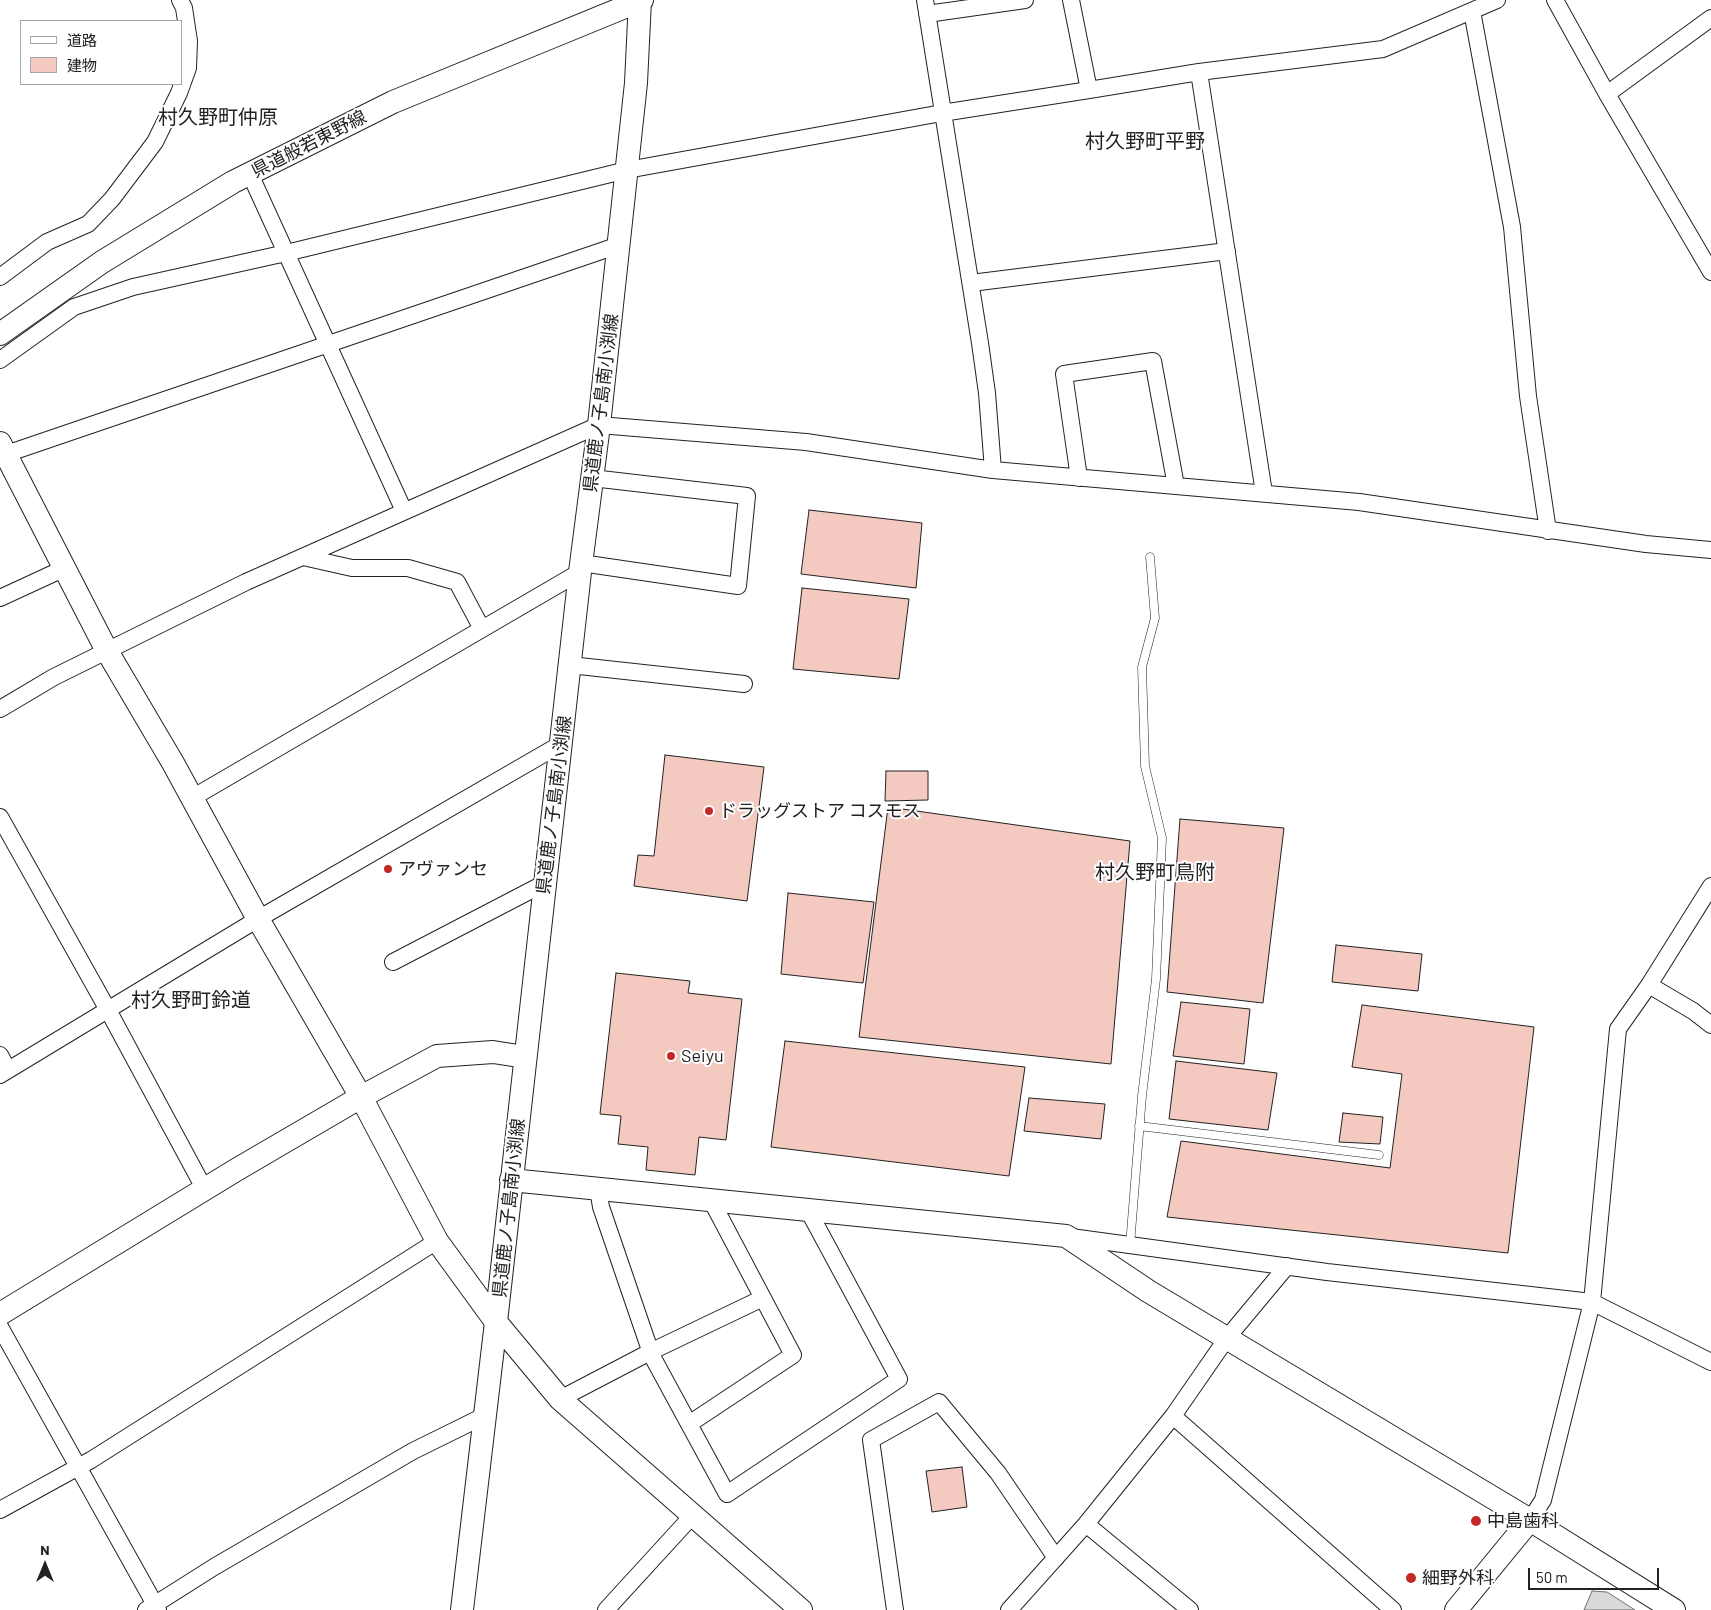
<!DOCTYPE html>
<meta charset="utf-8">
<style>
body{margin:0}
#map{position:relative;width:1711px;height:1610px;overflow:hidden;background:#fff;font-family:Barlow,"Noto Sans JP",sans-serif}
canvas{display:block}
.legend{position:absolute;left:20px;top:20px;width:162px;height:65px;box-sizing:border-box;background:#fff;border:1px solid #a7a7a7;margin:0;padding:6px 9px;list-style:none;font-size:15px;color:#222}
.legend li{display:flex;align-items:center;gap:10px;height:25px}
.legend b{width:25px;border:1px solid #a7a7a7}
.north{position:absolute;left:20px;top:1540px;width:50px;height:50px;-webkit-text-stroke:4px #fff;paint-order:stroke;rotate:0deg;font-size:14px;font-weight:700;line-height:20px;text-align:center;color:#222}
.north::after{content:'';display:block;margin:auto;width:18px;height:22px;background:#222;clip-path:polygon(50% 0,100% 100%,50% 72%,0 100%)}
.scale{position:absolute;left:1528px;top:1568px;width:131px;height:22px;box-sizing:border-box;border:2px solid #222;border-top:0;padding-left:6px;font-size:15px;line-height:18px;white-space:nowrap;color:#222;-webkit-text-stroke:4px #fff;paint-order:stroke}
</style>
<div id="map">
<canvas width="1711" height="1610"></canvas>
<ul class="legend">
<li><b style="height:6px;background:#fff"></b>道路</li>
<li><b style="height:14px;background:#f3c9c0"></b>建物</li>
</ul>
<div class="north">N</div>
<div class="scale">50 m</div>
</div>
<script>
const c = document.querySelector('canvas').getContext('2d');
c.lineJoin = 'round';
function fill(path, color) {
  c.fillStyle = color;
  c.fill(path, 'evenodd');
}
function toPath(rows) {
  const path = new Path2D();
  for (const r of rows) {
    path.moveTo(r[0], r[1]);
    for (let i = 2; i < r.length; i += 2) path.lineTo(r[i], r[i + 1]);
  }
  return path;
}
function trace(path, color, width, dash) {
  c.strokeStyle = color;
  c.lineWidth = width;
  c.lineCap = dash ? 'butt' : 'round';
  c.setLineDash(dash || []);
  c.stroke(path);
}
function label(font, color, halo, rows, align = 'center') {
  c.font = font + ' Barlow,"Noto Sans JP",sans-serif';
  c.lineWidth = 4;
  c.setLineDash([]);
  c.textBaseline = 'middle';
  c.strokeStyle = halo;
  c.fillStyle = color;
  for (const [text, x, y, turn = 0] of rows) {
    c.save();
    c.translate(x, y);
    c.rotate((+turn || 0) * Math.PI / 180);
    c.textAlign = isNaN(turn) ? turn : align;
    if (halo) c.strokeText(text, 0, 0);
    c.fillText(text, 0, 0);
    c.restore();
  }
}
const water = toPath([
 [1592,1591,1607,1592,1635,1610,1584,1610,1592,1591]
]);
const building = toPath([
 [809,510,922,523,916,588,801,574,809,510],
 [802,588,909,599,899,679,793,669,802,588],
 [665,755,764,767,747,901,634,886,638,855,654,856,665,755],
 [886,771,928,771,928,800,885,801,886,771],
 [888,807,1130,841,1111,1064,859,1037,888,807],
 [1180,819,1284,828,1263,1003,1167,992,1180,819],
 [788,893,874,902,863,983,781,974,788,893],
 [1336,945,1422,954,1418,991,1332,982,1336,945],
 [616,973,690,981,688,993,742,999,726,1140,699,1137,695,1175,646,1170,648,1147,618,1144,621,1116,600,1114,616,973],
 [1181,1002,1250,1009,1244,1064,1173,1056,1181,1002],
 [1362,1005,1534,1027,1508,1253,1167,1217,1181,1141,1390,1168,1402,1074,1352,1067,1362,1005],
 [785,1041,1025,1067,1009,1176,771,1147,785,1041],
 [1176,1061,1277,1073,1268,1130,1169,1119,1176,1061],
 [1029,1098,1105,1104,1101,1139,1024,1131,1029,1098],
 [1343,1113,1383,1117,1380,1144,1339,1142,1343,1113],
 [962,1467,967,1507,932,1512,926,1471,962,1467]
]);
const lane = toPath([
 [1139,1126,1379,1155],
 [1130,1245,1142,1096,1156,979,1162,838,1145,766,1142,667,1155,618,1150,557]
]);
const street = toPath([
 [925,0,980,343,987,393,993,470],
 [1071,0,1089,90],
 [1555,0,1607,94,1711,272],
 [1472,11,1512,227,1528,396,1548,531],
 [927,14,1025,0],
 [1199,72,1264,493],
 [1607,94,1711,18],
 [250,174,404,511],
 [0,277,47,242,88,224,112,199,155,142,179,93,188,68,189,41,184,8,180,0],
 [971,283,1227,251],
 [0,360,74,307,133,287,286,253,627,170,942,113,1089,90,1199,72,1383,49,1497,0],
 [6,454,619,245],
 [1079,478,1064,374,1153,361,1176,486],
 [303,557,352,568,408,568,457,582,482,629],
 [581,563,738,586,747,496,592,478],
 [0,598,65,568],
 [570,665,744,684],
 [0,709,54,677,246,582,599,425,806,442,993,470,1359,502,1646,544,1711,550],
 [192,798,580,572],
 [0,817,108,1010,205,1190],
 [393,962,545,883],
 [1649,985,1693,1011,1711,1025],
 [0,1055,8,1070],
 [0,1075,258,919,561,744],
 [598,1189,601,1207,652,1356,727,1494,899,1379,808,1210],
 [1071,1237,1327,1272,1592,1302,1711,1362],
 [0,1327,158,1610],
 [560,1399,650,1352,763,1298],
 [1173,1416,1393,1610],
 [689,1424,793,1355,711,1200],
 [0,1510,91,1460,437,1241],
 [1530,1520,1543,1500,1592,1302,1618,1029,1649,985,1711,886],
 [1086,1524,1190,1610],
 [146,1610,214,1567,413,1451,484,1416],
 [606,1610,693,1515],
 [895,1610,871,1440,939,1402,998,1473,1056,1558],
 [1009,1610,1086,1524,1173,1416,1227,1338,1287,1266]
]);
const secondary = toPath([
 [0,334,102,262,233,182,393,102,642,0],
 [0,443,107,651,173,763,258,919,361,1097,437,1241,496,1322,560,1399,801,1610],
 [511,1180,1066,1236,1148,1291,1530,1520,1674,1610],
 [0,1314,236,1170,361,1097,437,1056,493,1052,525,1057],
 [462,1610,496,1322,580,572,599,425,636,83,640,0],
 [1456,1610,1530,1520]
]);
const markers = [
 [709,811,5,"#c62828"],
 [388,869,5,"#c62828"],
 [671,1056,5,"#c62828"],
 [1476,1521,6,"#c62828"],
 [1411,1578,6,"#c62828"]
];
const streetNames = [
 ["県道般若東野線",309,144,-27],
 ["県道鹿ノ子島南小渕線",601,403,-83],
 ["県道鹿ノ子島南小渕線",554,805,-83],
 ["県道鹿ノ子島南小渕線",509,1208,-84]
];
const poiNames = [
 ["ドラッグストア コスモス",719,811],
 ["アヴァンセ",398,869],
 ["Seiyu",681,1056],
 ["中島歯科",1487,1521],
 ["細野外科",1422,1578]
];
const quarterNames = [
 ["村久野町仲原",218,117],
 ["村久野町平野",1145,141],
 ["村久野町鳥附",1155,872],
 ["村久野町鈴道",191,1000]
];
fill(water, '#d9d9d9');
trace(water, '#6f6f6f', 1);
fill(building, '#f3c9c0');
trace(building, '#222', 1);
trace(lane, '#222', 9);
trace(street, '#222', 18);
trace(secondary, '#222', 24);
trace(lane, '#fff', 8);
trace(street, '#fff', 16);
trace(secondary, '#fff', 22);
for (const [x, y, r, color] of markers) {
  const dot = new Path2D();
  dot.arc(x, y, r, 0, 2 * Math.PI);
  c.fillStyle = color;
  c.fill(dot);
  trace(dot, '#fff', 2);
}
label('18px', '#222', '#fff', streetNames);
label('18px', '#222', '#fff', poiNames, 'left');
label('20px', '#222', '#fff', quarterNames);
</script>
